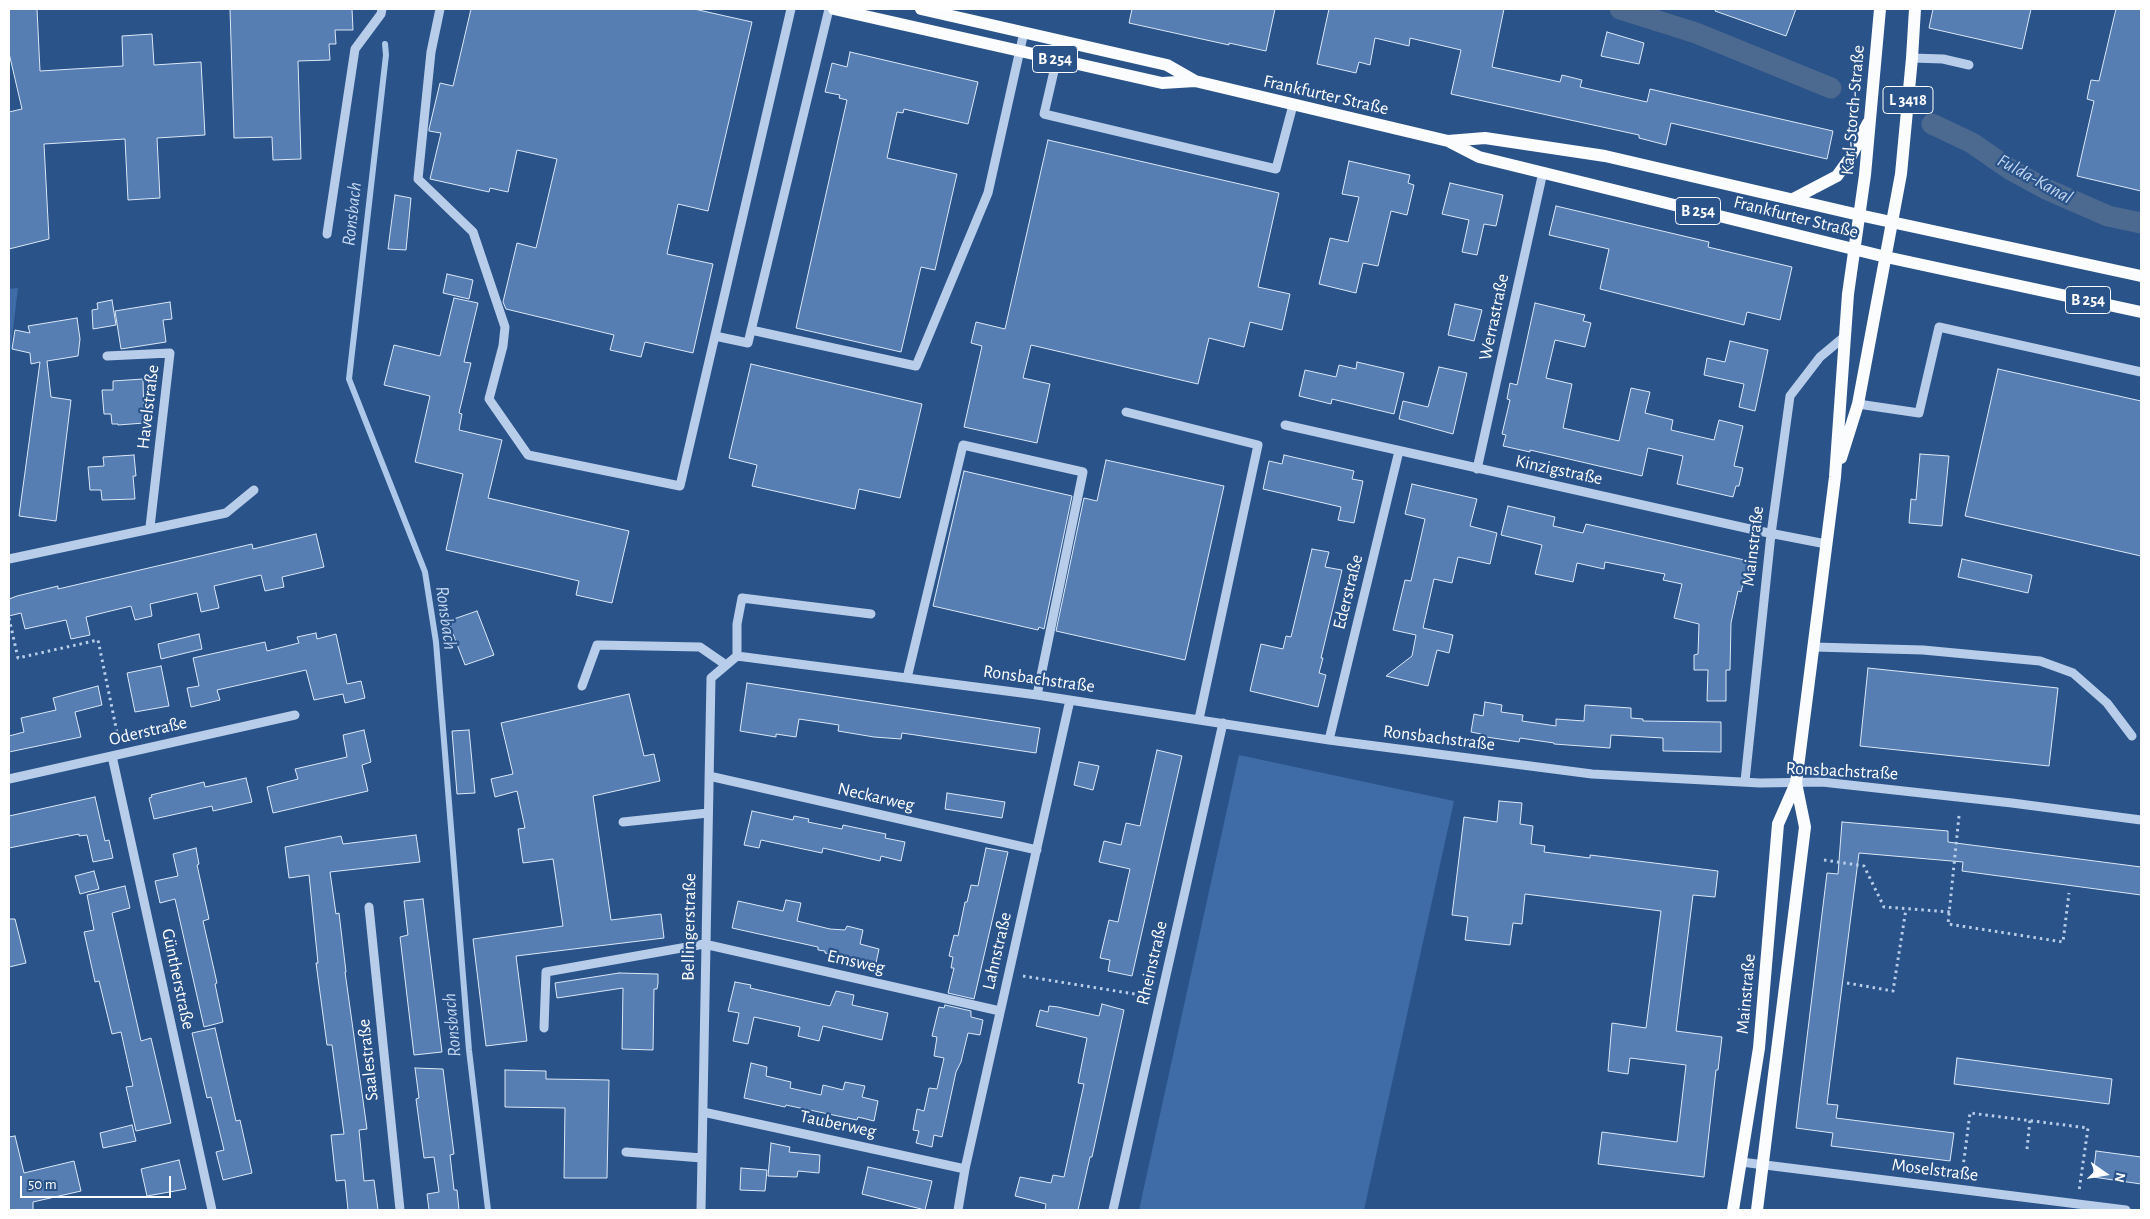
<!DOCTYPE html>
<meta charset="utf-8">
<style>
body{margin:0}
#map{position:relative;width:2150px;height:1219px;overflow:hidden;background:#2a538a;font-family:"Alegreya Sans",sans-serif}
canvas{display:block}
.frame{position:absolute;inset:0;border:10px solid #fff;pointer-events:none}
.north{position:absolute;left:2080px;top:1149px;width:50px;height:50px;-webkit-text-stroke:4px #2a538a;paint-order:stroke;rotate:103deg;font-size:14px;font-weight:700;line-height:20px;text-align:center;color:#fff}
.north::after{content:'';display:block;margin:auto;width:18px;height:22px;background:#fff;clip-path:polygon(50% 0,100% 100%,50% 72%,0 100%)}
.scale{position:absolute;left:20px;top:1176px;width:151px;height:22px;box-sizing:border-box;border:2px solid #fff;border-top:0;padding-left:6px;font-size:15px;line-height:18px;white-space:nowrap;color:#fff;-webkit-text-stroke:4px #2a538a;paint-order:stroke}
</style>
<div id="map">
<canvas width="2150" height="1219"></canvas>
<div class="frame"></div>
<div class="north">N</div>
<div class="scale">50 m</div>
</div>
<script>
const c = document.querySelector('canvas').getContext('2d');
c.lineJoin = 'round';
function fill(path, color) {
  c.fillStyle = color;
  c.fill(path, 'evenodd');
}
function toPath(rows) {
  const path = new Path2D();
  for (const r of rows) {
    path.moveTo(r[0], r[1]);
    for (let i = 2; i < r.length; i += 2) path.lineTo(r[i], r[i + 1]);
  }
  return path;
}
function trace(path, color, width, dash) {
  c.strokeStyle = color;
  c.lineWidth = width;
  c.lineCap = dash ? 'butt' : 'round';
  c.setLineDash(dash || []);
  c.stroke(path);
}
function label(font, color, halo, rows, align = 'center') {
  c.font = font + ' "Alegreya Sans",sans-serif';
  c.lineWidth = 4.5;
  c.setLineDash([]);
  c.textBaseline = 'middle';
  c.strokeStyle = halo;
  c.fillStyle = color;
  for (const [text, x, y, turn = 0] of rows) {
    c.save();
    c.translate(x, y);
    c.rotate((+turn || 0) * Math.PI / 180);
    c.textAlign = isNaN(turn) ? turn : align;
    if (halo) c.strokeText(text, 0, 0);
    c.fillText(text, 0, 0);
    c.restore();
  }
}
const green = toPath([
 [18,288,10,354,9,355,9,289],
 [1239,755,1454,801,1364,1210,1139,1210]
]);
const stream = toPath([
 [385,44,386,55,349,379,425,572,436,642,469,1050,488,1210]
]);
const canal = toPath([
 [1620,9,1696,33,1831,88],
 [1932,124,1972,143,2011,170,2046,189,2108,216,2141,223]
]);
const building = toPath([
 [9,9,37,9,40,71,123,66,122,36,152,34,154,65,201,62,205,135,157,138,160,198,128,200,125,139,44,144,49,239,9,249,9,112,22,109,9,53,9,9],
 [230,9,352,9,353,30,335,30,336,44,329,44,330,60,298,61,301,159,273,160,272,137,234,138,230,9],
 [471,9,694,9,752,22,708,211,678,204,667,254,713,264,693,353,645,342,641,357,610,350,614,335,506,309,503,302,517,243,536,248,557,159,517,150,508,192,490,188,489,192,430,179,441,133,429,131,429,129,440,83,453,86,471,9],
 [1132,9,1275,9,1266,51,1229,43,1229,45,1129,23,1132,9],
 [1329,9,1504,9,1492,67,1560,82,1562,75,1582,80,1580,87,1647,102,1650,89,1833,131,1827,159,1671,123,1666,145,1639,138,1639,135,1451,94,1461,50,1410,38,1409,46,1375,38,1370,65,1359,62,1356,73,1317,64,1329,9],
 [1716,9,1796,9,1786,36,1715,11,1716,9],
 [1933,9,2031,9,2022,49,1929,28,1933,9],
 [2116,9,2141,9,2141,191,2077,176,2094,101,2087,99,2091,80,2099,81,2116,9],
 [1607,32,1644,43,1639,64,1601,56,1607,32],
 [850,52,978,82,968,124,904,109,903,113,897,112,887,158,957,174,935,270,921,267,901,352,796,328,847,100,839,98,840,95,825,92,832,63,847,67,850,52],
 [1048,140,1279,193,1258,287,1290,294,1282,330,1250,322,1244,347,1209,338,1198,384,1031,345,1023,378,1050,384,1037,443,964,427,982,346,971,343,976,322,1005,329,1048,140],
 [1349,161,1410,175,1408,183,1414,185,1407,215,1391,211,1378,266,1363,263,1356,293,1319,284,1330,238,1348,242,1359,197,1342,194,1349,161],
 [1450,183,1503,195,1496,226,1484,224,1477,255,1462,252,1469,220,1442,214,1450,183],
 [395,195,411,198,406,250,388,249,395,195],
 [1556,206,1709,242,1708,247,1792,267,1780,320,1747,312,1744,325,1600,289,1609,249,1549,235,1556,206],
 [447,274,473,280,469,299,443,293,447,274],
 [454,298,478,303,464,362,471,363,459,413,462,414,459,430,502,440,488,498,629,531,612,603,576,595,579,581,446,550,463,474,415,462,430,396,384,385,394,345,440,356,454,298],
 [112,300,116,325,93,329,92,310,98,309,97,303,112,300],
 [170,302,172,319,163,320,166,342,121,349,115,311,170,302],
 [1535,303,1585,315,1583,321,1591,323,1585,347,1555,340,1546,378,1572,384,1563,428,1619,441,1631,388,1650,392,1645,413,1673,420,1671,430,1714,440,1719,420,1743,426,1734,466,1743,468,1739,486,1736,486,1733,497,1677,484,1683,456,1648,448,1642,476,1530,450,1530,452,1503,446,1506,435,1502,434,1510,400,1507,399,1510,383,1517,385,1535,303],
 [1455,304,1482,310,1474,341,1448,335,1455,304],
 [77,318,80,339,78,356,47,361,51,397,71,400,56,521,19,516,40,362,31,364,30,353,12,349,15,330,30,333,28,326,77,318],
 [1730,341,1768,350,1755,411,1739,407,1744,384,1704,375,1707,358,1725,362,1730,341],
 [1357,362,1404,373,1394,414,1332,399,1331,404,1299,396,1305,370,1336,377,1339,365,1356,369,1357,362],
 [751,364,922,404,900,498,859,489,855,509,752,486,757,465,729,458,751,364],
 [1439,367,1467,373,1453,434,1399,419,1403,401,1428,407,1439,367],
 [1998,369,2141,401,2141,556,1965,516,1998,369],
 [143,379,144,423,118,425,118,424,112,424,111,414,104,414,102,390,113,390,113,381,143,379],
 [1920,454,1949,456,1942,526,1909,523,1911,499,1916,500,1920,454],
 [134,455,136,476,133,476,135,499,102,500,101,490,90,490,88,467,104,466,103,457,134,455],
 [1284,455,1354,471,1352,479,1363,481,1354,523,1338,520,1341,507,1263,489,1269,461,1282,464,1284,455],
 [1106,460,1224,486,1185,660,1056,631,1084,498,1097,501,1106,460],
 [964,471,1072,496,1044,629,1039,627,1038,630,933,606,964,471],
 [1412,484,1477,499,1470,526,1497,533,1490,564,1458,557,1452,583,1434,579,1423,628,1453,635,1449,653,1437,650,1428,686,1386,676,1412,656,1416,635,1393,630,1405,580,1411,581,1425,519,1405,514,1412,484],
 [1508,506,1555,517,1553,526,1583,533,1586,524,1749,561,1741,592,1738,591,1731,623,1730,670,1726,670,1726,701,1707,701,1708,670,1694,670,1694,655,1698,654,1699,624,1674,618,1682,584,1663,580,1665,574,1605,562,1604,569,1577,563,1573,582,1535,574,1542,545,1501,535,1508,506],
 [316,534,324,567,282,577,284,587,265,591,261,575,214,586,219,608,201,612,197,593,150,604,152,616,135,620,131,606,86,617,90,635,71,639,66,620,25,629,21,613,9,616,9,599,17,596,58,586,58,589,252,544,253,549,316,534],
 [1312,549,1329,552,1325,567,1342,570,1321,658,1323,658,1319,673,1326,675,1318,707,1250,691,1261,644,1283,649,1286,636,1291,637,1312,549],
 [1962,559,2032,575,2028,593,1958,577,1962,559],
 [477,611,494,655,465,665,448,621,477,611],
 [316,633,317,639,336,634,347,684,361,681,365,698,345,703,343,694,314,700,306,670,217,690,220,700,191,707,187,688,199,686,193,658,265,642,267,651,299,643,297,637,316,633],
 [199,634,202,649,161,659,158,644,199,634],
 [161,666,169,706,135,712,127,673,161,666],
 [1868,668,2058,688,2049,766,1860,746,1868,668],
 [747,683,1040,728,1036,753,902,733,901,739,874,737,838,731,839,725,799,719,796,737,776,734,776,737,740,731,747,683],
 [98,686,102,705,75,712,81,737,9,752,9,736,24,732,21,718,56,710,53,698,98,686],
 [629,694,644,756,654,754,660,781,593,796,611,920,661,914,664,938,516,956,527,1041,486,1046,473,939,563,926,553,859,523,863,518,829,525,828,517,791,495,797,491,779,513,774,501,723,629,694],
 [1485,702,1502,705,1501,712,1523,715,1522,721,1556,726,1556,719,1584,721,1585,705,1631,708,1631,718,1643,719,1643,721,1721,722,1721,752,1663,751,1663,738,1611,735,1610,748,1554,744,1554,743,1520,738,1519,742,1480,736,1481,734,1471,732,1474,714,1483,716,1485,702],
 [364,730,371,762,362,765,368,791,273,813,267,787,298,779,295,769,347,757,343,735,364,730],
 [469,730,475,793,457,794,452,731,469,730],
 [1157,750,1182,756,1132,976,1108,971,1110,960,1100,958,1109,920,1118,922,1130,869,1099,862,1104,841,1121,845,1126,823,1140,826,1157,750],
 [1079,762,1099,766,1093,790,1074,785,1079,762],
 [246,778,252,802,213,811,212,806,154,819,149,798,152,797,151,795,204,782,205,787,246,778],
 [947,793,1005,802,1002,818,945,809,947,793],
 [95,797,105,841,109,840,113,858,93,862,87,835,79,836,79,834,9,848,9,816,95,797],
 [1499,801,1522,803,1520,824,1533,826,1531,844,1545,846,1544,852,1590,858,1590,855,1718,871,1715,897,1693,895,1676,1031,1722,1037,1718,1070,1716,1070,1704,1177,1598,1164,1602,1132,1677,1142,1686,1065,1630,1058,1628,1074,1608,1071,1612,1023,1646,1028,1661,911,1525,894,1522,924,1513,923,1510,945,1465,940,1468,917,1452,915,1464,817,1497,822,1499,801],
 [752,811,793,820,794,816,809,819,808,822,842,829,843,825,886,834,885,838,905,842,901,861,881,856,880,861,823,848,822,853,761,840,759,848,744,845,752,811],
 [1842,822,1948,831,1948,842,2141,867,2141,895,1962,871,1963,862,1859,853,1827,1104,1838,1105,1836,1118,1954,1133,1950,1161,1831,1146,1833,1133,1796,1128,1827,873,1838,874,1842,822],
 [416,835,420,862,330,872,336,914,339,913,346,972,345,972,367,1129,359,1130,364,1181,374,1180,378,1210,348,1210,345,1180,336,1181,331,1135,344,1134,332,1045,327,1045,316,963,318,963,309,875,289,878,285,847,341,836,343,844,416,835],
 [196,848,199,864,197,865,209,919,203,921,217,983,215,984,223,1022,204,1027,175,899,160,903,155,881,178,876,173,854,196,848],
 [986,848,1008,852,974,999,948,993,954,968,951,968,953,957,949,956,954,935,958,936,965,902,967,902,971,885,978,886,986,848],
 [94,871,99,889,80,894,75,876,94,871],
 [125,886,130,908,112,913,141,1041,151,1038,171,1123,136,1131,126,1087,133,1086,121,1032,112,1034,99,981,95,982,84,932,94,930,87,895,125,886],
 [423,899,442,1052,414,1055,400,937,408,935,404,901,423,899],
 [786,900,801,903,797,921,830,929,845,930,847,926,863,930,860,944,879,949,876,963,825,953,825,951,818,950,818,947,732,928,738,901,783,911,786,900],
 [9,919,15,919,26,963,9,967,9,919],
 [619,973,658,974,658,983,657,989,654,989,653,1050,622,1049,623,988,557,998,555,983,619,973],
 [735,982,751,985,750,988,830,1006,836,991,854,995,852,1005,888,1013,882,1040,823,1026,819,1041,798,1036,800,1027,754,1017,748,1044,733,1041,739,1013,728,1011,735,982],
 [1102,1004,1124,1010,1092,1157,1090,1157,1078,1210,1045,1210,1046,1204,1015,1196,1020,1177,1051,1183,1053,1175,1064,1177,1084,1084,1078,1083,1087,1038,1036,1026,1040,1010,1048,1012,1049,1006,1058,1007,1099,1016,1102,1004],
 [945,1005,971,1011,971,1017,983,1020,980,1035,968,1033,961,1062,956,1072,942,1137,934,1135,932,1147,916,1143,919,1131,913,1130,917,1109,924,1111,929,1088,937,1089,944,1058,934,1056,937,1037,932,1036,939,1007,944,1008,945,1005],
 [215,1028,236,1121,240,1120,252,1173,223,1180,216,1152,224,1150,211,1097,207,1098,192,1033,215,1028],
 [1957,1058,2112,1079,2109,1104,1954,1084,1957,1058],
 [751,1063,767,1067,766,1076,791,1082,790,1088,821,1095,823,1085,843,1090,845,1082,865,1086,862,1097,878,1101,874,1121,858,1117,857,1120,786,1105,785,1107,744,1098,751,1063],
 [415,1068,443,1069,454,1154,450,1155,454,1190,457,1190,459,1210,429,1210,427,1194,439,1192,434,1157,424,1158,416,1099,419,1098,415,1068],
 [505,1070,546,1071,546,1079,609,1080,607,1178,564,1178,565,1108,505,1107,505,1070],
 [132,1125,136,1141,103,1148,100,1133,132,1125],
 [15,1136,24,1173,74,1161,81,1191,33,1202,33,1210,9,1210,9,1137,15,1136],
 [771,1143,790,1147,789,1152,820,1155,819,1173,798,1171,797,1177,768,1176,771,1143],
 [2096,1151,2141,1157,2141,1184,2093,1177,2096,1151],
 [179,1160,186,1189,147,1196,141,1169,179,1160],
 [868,1167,932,1181,925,1210,862,1194,868,1167],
 [741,1168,767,1170,765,1191,740,1190,741,1168]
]);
const path = toPath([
 [9,618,18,658,98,640,119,742],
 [1959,816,1948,924,2063,942,2069,893],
 [1824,860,1864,866,1884,907,1950,912],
 [1023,976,1147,996],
 [1847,983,1893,991,1906,909],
 [2027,1149,2030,1120],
 [1962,1175,1970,1113,2088,1128,2079,1191]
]);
const minor = toPath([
 [440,9,431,52,418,179,473,232,505,327,503,346,489,399,528,455,680,486,791,9],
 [1061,41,1044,114,1276,169,1293,105],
 [1912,58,1943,59,1969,65],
 [327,234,355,49,381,14,382,9],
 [751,330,916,366,988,193,1024,32],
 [715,336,748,343,829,9],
 [107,356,170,353,150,527],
 [1858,404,1919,413,1939,327,2141,372],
 [1126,412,1258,445,1199,719],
 [1285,425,1759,531,1826,544],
 [1477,469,1543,172],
 [9,559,226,513,254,490],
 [1814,647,1923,650,2040,661,2073,673,2107,703,2132,736],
 [737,656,1037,695,1329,740,1592,774,1760,783,1822,782,2012,803,2141,820],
 [737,656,737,624,742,598,871,614],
 [907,678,963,445,1083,472,1037,695],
 [582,686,597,645,700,647,726,665],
 [1329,740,1399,451],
 [112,756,212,1210],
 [709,776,1037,850],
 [9,779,295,715],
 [1745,781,1771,534,1790,396,1820,357,1844,337],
 [623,822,708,813],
 [369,907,400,1210],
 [544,1028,546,972,704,944,1000,1011],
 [703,1112,965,1169],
 [626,1152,702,1158],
 [1741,1162,2126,1210],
 [701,1210,711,678,737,656],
 [958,1210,965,1169,1070,700],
 [1113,1210,1223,723]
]);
const major = toPath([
 [834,9,1162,83,1195,81],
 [921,9,1167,65,1195,81,1448,141,1479,157,1886,257,2141,312],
 [1448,141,1485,138,1605,156,1859,215,2141,276],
 [1793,199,1837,176,1850,158,1868,123],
 [1841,458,1858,404,1901,174,1912,58,1915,9],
 [1733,1210,1759,1048,1778,824,1796,783,1835,477,1848,294,1865,175,1880,9],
 [1757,1210,1805,827,1796,783]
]);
const shields = [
 [1055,59,45],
 [1908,100,50],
 [1698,211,45],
 [2088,300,45]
];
const shieldNames = [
 ["B 254",1055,59],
 ["L 3418",1908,100],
 ["B 254",1698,211],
 ["B 254",2088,300]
];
const streetNames = [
 ["Frankfurter Straße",1326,95,13],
 ["Karl-Storch-Straße",1853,110,-85],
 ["Frankfurter Straße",1796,217,14],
 ["Werrastraße",1494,317,-78],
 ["Havelstraße",148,407,-83],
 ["Kinzigstraße",1559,470,12],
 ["Mainstraße",1753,546,-83],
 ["Ederstraße",1348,592,-76],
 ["Ronsbachstraße",1039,679,8],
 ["Oderstraße",148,731,-13],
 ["Ronsbachstraße",1439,738,7],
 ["Ronsbachstraße",1842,771,3],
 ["Neckarweg",876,797,13],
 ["Bellingerstraße",689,927,-89],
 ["Lahnstraße",997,951,-77],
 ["Emsweg",856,962,13],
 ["Rheinstraße",1152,963,-77],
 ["Güntherstraße",178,979,78],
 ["Mainstraße",1746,994,-85],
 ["Saalestraße",368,1060,-96],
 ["Tauberweg",838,1124,12],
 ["Moselstraße",1935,1170,7]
];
const waterNames = [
 ["Fulda-Kanal",2035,179,29],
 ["Ronsbach",352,214,-84],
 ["Ronsbach",446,618,82],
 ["Ronsbach",452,1025,-95]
];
fill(green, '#3f6ca6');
trace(stream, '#adc8e9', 6);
trace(canal, '#4c6990', 21);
fill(building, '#567eb2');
trace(building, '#dbe8f7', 1);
trace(path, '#b8cde9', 3, [2.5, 4]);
trace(minor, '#b8cde9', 9);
trace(major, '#fafcfe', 12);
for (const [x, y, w] of shields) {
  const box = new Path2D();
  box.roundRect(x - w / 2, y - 13.5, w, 27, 4);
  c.fillStyle = '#2a538a';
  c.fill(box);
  trace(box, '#fff', 1);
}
label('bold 16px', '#fff', null, shieldNames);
label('18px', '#fff', '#2a538a', streetNames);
label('italic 19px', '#c3d7f0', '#2a538a', waterNames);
</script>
